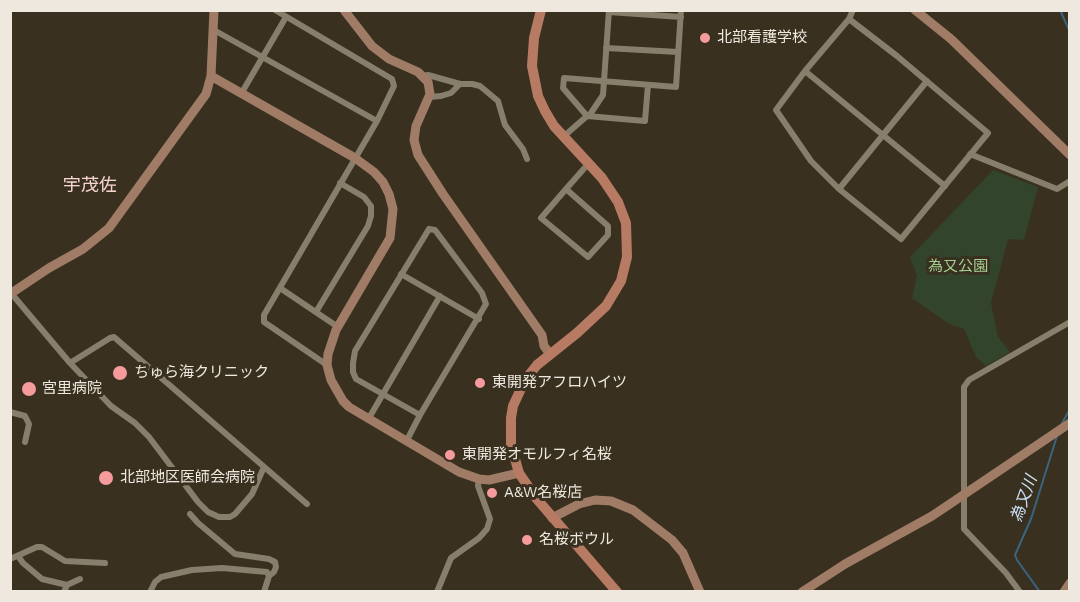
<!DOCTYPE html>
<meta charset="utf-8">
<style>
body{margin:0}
#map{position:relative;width:1080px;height:602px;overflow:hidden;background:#393020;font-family:"Work Sans",sans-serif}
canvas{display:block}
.frame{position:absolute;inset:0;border:12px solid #eee8de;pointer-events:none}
</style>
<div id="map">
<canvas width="1080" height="602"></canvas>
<div class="frame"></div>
</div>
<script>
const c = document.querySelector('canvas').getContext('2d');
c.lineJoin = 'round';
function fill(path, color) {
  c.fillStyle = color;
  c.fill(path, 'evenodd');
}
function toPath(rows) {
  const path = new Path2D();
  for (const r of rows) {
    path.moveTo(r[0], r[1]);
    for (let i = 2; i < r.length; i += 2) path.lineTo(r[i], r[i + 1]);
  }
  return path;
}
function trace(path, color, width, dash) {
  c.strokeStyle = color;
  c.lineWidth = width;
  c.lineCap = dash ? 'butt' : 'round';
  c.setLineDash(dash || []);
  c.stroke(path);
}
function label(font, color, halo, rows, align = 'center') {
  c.font = font + ' "Work Sans","Noto Sans JP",sans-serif';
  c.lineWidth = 6;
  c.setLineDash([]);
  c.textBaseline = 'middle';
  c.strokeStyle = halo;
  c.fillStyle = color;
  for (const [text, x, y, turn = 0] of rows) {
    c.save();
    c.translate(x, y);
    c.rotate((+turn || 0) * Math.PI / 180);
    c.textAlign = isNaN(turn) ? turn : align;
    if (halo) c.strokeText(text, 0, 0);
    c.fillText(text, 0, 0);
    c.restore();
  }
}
const green = toPath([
 [993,170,1038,187,1024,240,1008,239,991,303,998,337,1010,352,986,366,976,357,964,329,949,324,912,298,917,276,910,257]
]);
const stream = toPath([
 [1060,10,1070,32],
 [1061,425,1070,409],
 [1040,592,1017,560,1015,555,1031,519,1057,436]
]);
const street = toPath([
 [275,10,392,79,394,86,377,121,264,315,264,322,327,365],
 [609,12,681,17],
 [849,19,897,56,988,133,901,239,839,189,811,161,776,110,805,71,849,19,853,10],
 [212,29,377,121],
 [606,48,678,52],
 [805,71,945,186],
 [422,76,428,75,460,84,472,84,480,86,498,101,505,125,523,149,527,159],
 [648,85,645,121,587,116,563,88,564,78,676,87,681,10],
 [241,94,286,17],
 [429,97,441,96,451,93,460,84],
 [589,116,603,95,609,10],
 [563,137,587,116],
 [970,154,1057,189,1070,181],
 [566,189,608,226,608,235,588,257,541,218,566,189,589,163],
 [839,189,927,81],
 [429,229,435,230,482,293,486,304,420,415,356,379,353,372,353,363,355,351,429,229],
 [401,274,479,319],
 [280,288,338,327],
 [11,293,70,363,111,406,135,423,149,437,198,502,208,512,219,517,230,517,235,514,252,494,264,467],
 [316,312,368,226,371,216,371,206,364,197,340,183],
 [70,363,110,338,114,337,307,504],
 [10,412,25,416,29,424,25,442],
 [369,418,440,296],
 [407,440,420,415],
 [190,514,198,523,235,554,269,559,275,562,276,567,274,572,269,576],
 [18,556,23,563,42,579,67,585],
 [10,559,37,547,42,547,65,561,105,563],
 [64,592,67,585,80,579],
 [150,592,155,582,161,577,192,570,222,568,267,572,269,576,264,592],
 [437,592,451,558,479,538,487,529,490,519,478,486,479,479],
 [1020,592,1006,573,964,529,964,387,969,380,1070,322]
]);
const secondary = toPath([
 [344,10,372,46,389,59,418,72,428,82,430,94,416,126,414,140,418,155,443,194,542,335,544,346,550,354],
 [915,10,951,39,1070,155],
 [211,76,355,158,374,172,383,182,389,194,393,209,390,238,336,330,328,354,327,365,331,380,343,401,349,407,459,472,479,479,489,480,519,473],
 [10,294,49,268,83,249,109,228,206,94,211,76,214,10],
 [552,518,579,504,595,500,611,501,633,510,672,540,683,553,700,592],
 [802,592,845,564,932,516,1070,423],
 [1064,592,1070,583]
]);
const primary = toPath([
 [541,10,534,38,532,66,538,96,545,111,554,126,602,178,618,202,626,223,627,257,621,281,606,306,577,333,537,365,525,380,513,406,511,418,511,445,519,473,536,498,617,592]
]);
const markers = [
 [705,38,6,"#f59b9b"],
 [120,373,8,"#f59b9b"],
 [480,383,6,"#f59b9b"],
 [29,389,8,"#f59b9b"],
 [450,455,6,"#f59b9b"],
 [106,478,8,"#f59b9b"],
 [492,493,6,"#f59b9b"],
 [527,540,6,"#f59b9b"]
];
const poiNames = [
 ["北部看護学校",717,38],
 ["ちゅら海クリニック",134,373],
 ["東開発アフロハイツ",492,383],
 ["宮里病院",42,389],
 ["東開発オモルフィ名桜",462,455],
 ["北部地区医師会病院",120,478],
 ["A&W名桜店",504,493],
 ["名桜ボウル",539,540]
];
const parkNames = [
 ["為又公園",958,267]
];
const waterNames = [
 ["為又川",1024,499,-70]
];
const quarterNames = [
 ["宇茂佐",90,186]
];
fill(green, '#32442b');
trace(stream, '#3b6480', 2);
trace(street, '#887e6c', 6);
trace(secondary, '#a07c67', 9);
trace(primary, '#b77a62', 10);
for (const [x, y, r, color] of markers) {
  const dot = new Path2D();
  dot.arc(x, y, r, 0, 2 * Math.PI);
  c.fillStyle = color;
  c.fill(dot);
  trace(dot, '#393020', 2);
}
label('15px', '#eee8de', '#393020', poiNames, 'left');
label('15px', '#a6d093', '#393020', parkNames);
label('italic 16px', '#cbe4f7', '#393020', waterNames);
label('18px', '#f8d4d3', '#393020', quarterNames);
</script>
